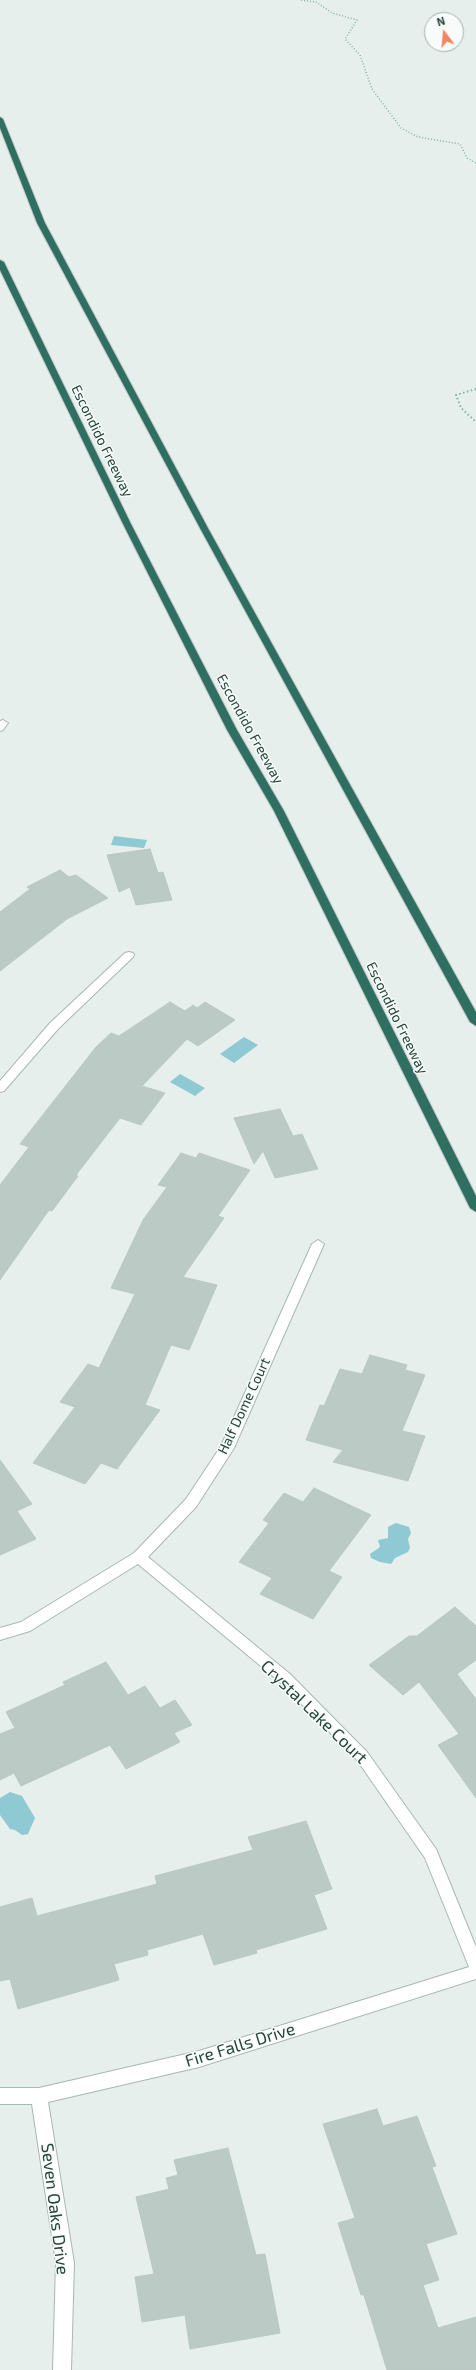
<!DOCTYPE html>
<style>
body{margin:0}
#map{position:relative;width:476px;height:2370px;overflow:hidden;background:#e6efeb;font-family:"Exo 2",sans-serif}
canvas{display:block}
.north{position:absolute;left:424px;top:12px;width:40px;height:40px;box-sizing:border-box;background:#f7fbf9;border:1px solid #a3b1ad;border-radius:50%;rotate:344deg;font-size:11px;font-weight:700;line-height:16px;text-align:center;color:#24423a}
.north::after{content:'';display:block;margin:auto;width:14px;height:18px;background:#f4845f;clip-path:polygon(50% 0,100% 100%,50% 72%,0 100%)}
</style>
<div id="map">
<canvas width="476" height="2370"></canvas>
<div class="north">N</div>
</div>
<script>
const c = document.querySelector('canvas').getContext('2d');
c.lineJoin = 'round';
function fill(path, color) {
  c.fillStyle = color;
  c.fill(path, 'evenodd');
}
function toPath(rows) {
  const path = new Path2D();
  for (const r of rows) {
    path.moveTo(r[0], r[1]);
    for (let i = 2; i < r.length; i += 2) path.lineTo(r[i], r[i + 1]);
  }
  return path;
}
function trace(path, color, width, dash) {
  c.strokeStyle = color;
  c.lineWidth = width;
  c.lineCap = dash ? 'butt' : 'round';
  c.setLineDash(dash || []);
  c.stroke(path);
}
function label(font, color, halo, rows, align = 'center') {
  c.font = font + ' "Exo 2",sans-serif';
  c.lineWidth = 3;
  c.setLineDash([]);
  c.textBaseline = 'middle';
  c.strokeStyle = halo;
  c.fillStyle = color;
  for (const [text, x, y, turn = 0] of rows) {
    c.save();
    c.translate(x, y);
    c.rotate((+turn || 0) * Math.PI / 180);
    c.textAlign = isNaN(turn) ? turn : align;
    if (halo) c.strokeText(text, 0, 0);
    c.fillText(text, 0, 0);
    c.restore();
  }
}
const water = toPath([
 [114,836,147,840,144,848,111,845],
 [244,1037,258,1045,234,1063,220,1054],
 [180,1074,205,1088,195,1096,170,1082],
 [396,1523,409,1527,411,1533,408,1539,410,1548,408,1552,395,1558,391,1564,380,1562,371,1558,370,1554,380,1547,378,1540,388,1538,388,1527],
 [10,1792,22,1796,35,1818,28,1834,22,1835,15,1830,10,1829,0,1815,0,1798]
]);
const building = toPath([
 [150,849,158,873,163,872,172,900,136,905,130,887,119,892,107,855,150,849],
 [60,870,69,877,76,875,108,898,67,919,0,971,0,912,30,889,27,887,60,870],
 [170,1002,185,1011,193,1005,197,1008,205,1002,235,1020,198,1046,187,1039,142,1086,165,1093,141,1125,120,1118,76,1175,78,1176,52,1211,49,1210,0,1280,0,1185,29,1147,20,1144,96,1047,111,1033,119,1036,170,1002],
 [280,1109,293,1136,302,1134,318,1169,275,1178,263,1151,254,1164,234,1118,280,1109],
 [181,1153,196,1158,199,1153,250,1170,218,1216,224,1218,183,1277,217,1285,189,1350,171,1345,145,1405,160,1410,117,1469,101,1463,85,1484,33,1463,75,1407,60,1402,88,1364,99,1368,135,1294,111,1288,143,1220,167,1187,158,1185,181,1153],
 [370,1355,407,1365,405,1370,425,1375,402,1431,425,1436,408,1481,333,1462,343,1450,306,1440,320,1405,324,1406,340,1369,362,1374,370,1355],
 [0,1460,32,1504,17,1511,36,1539,0,1555,0,1460],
 [314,1488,371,1515,329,1571,342,1577,313,1619,260,1594,272,1578,239,1562,269,1523,263,1520,284,1493,303,1502,314,1488],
 [455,1607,476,1626,476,1660,457,1674,476,1699,476,1798,438,1745,459,1734,419,1682,403,1695,369,1665,409,1636,417,1636,455,1607],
 [106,1662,128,1695,145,1686,160,1708,175,1700,192,1725,174,1733,180,1742,126,1769,110,1745,21,1786,14,1773,0,1780,0,1734,15,1728,6,1712,65,1685,63,1682,106,1662],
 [306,1821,332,1889,314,1895,327,1929,256,1950,257,1953,214,1965,203,1934,147,1950,148,1955,114,1964,119,1980,18,2009,10,1979,0,1981,0,1907,32,1898,37,1916,157,1884,155,1876,253,1850,248,1837,306,1821],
 [377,2109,383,2126,417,2116,436,2166,432,2167,457,2234,426,2244,439,2280,423,2285,438,2328,476,2317,476,2370,387,2370,364,2295,361,2295,338,2223,355,2218,323,2124,377,2109],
 [228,2148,256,2255,265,2254,280,2333,190,2349,185,2315,142,2322,135,2277,154,2274,136,2197,169,2189,166,2178,178,2175,174,2160,228,2148]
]);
const pathFar1 = toPath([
 [301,0,316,2,332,13,357,20,345,39,360,55,372,89,401,128,418,137,460,144,467,158,476,163]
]);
const path = toPath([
 [476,389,456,395,461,408,476,422]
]);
const lane = toPath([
 [3,720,8,723,3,730,0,731,0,721,3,720]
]);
const street = toPath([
 [129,952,133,953,134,955,133,957,58,1029,4,1091,0,1092,0,1081,50,1023,125,953,129,952],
 [318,1240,324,1244,234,1448,196,1507,148,1557,290,1674,367,1752,436,1849,476,1947,476,1979,199,2067,48,2102,74,2263,71,2370,53,2370,56,2263,32,2104,0,2104,0,2088,39,2088,199,2051,469,1967,425,1858,357,1760,280,1682,138,1564,30,1631,0,1640,0,1628,21,1622,134,1553,186,1499,221,1446,312,1244,318,1240]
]);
const highway = toPath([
 [0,117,3,119,45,223,209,530,476,1012,476,1026,470,1022,201,530,37,223,0,128,0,117],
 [0,260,4,262,131,524,237,730,284,811,476,1196,476,1212,470,1208,274,811,227,730,123,524,0,270,0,260]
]);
const streetNames = [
 ["Escondido Freeway",102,441,64],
 ["Escondido Freeway",250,729,61],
 ["Escondido Freeway",397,1018,64],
 ["Half Dome Court",244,1406,-65]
];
const nearStreetnames = [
 ["Crystal Lake Court",314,1712,44],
 ["Fire Falls Drive",240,2045,-17],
 ["Seven Oaks Drive",55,2209,83]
];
fill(water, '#8ec9d4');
fill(building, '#bbcac4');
trace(building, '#b8c9c2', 1);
trace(lane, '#a8b8b2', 2);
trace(street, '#a8b8b2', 2);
trace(highway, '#c2cac8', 2);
trace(pathFar1, '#86b3a5', 1.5, [1, 2]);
trace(path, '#86b3a5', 2, [1.5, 2.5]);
fill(lane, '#fff');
fill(street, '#fff');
fill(highway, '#2f6f62');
label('14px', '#24423a', '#f7fbf9', streetNames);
label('17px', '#24423a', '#f7fbf9', nearStreetnames);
</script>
